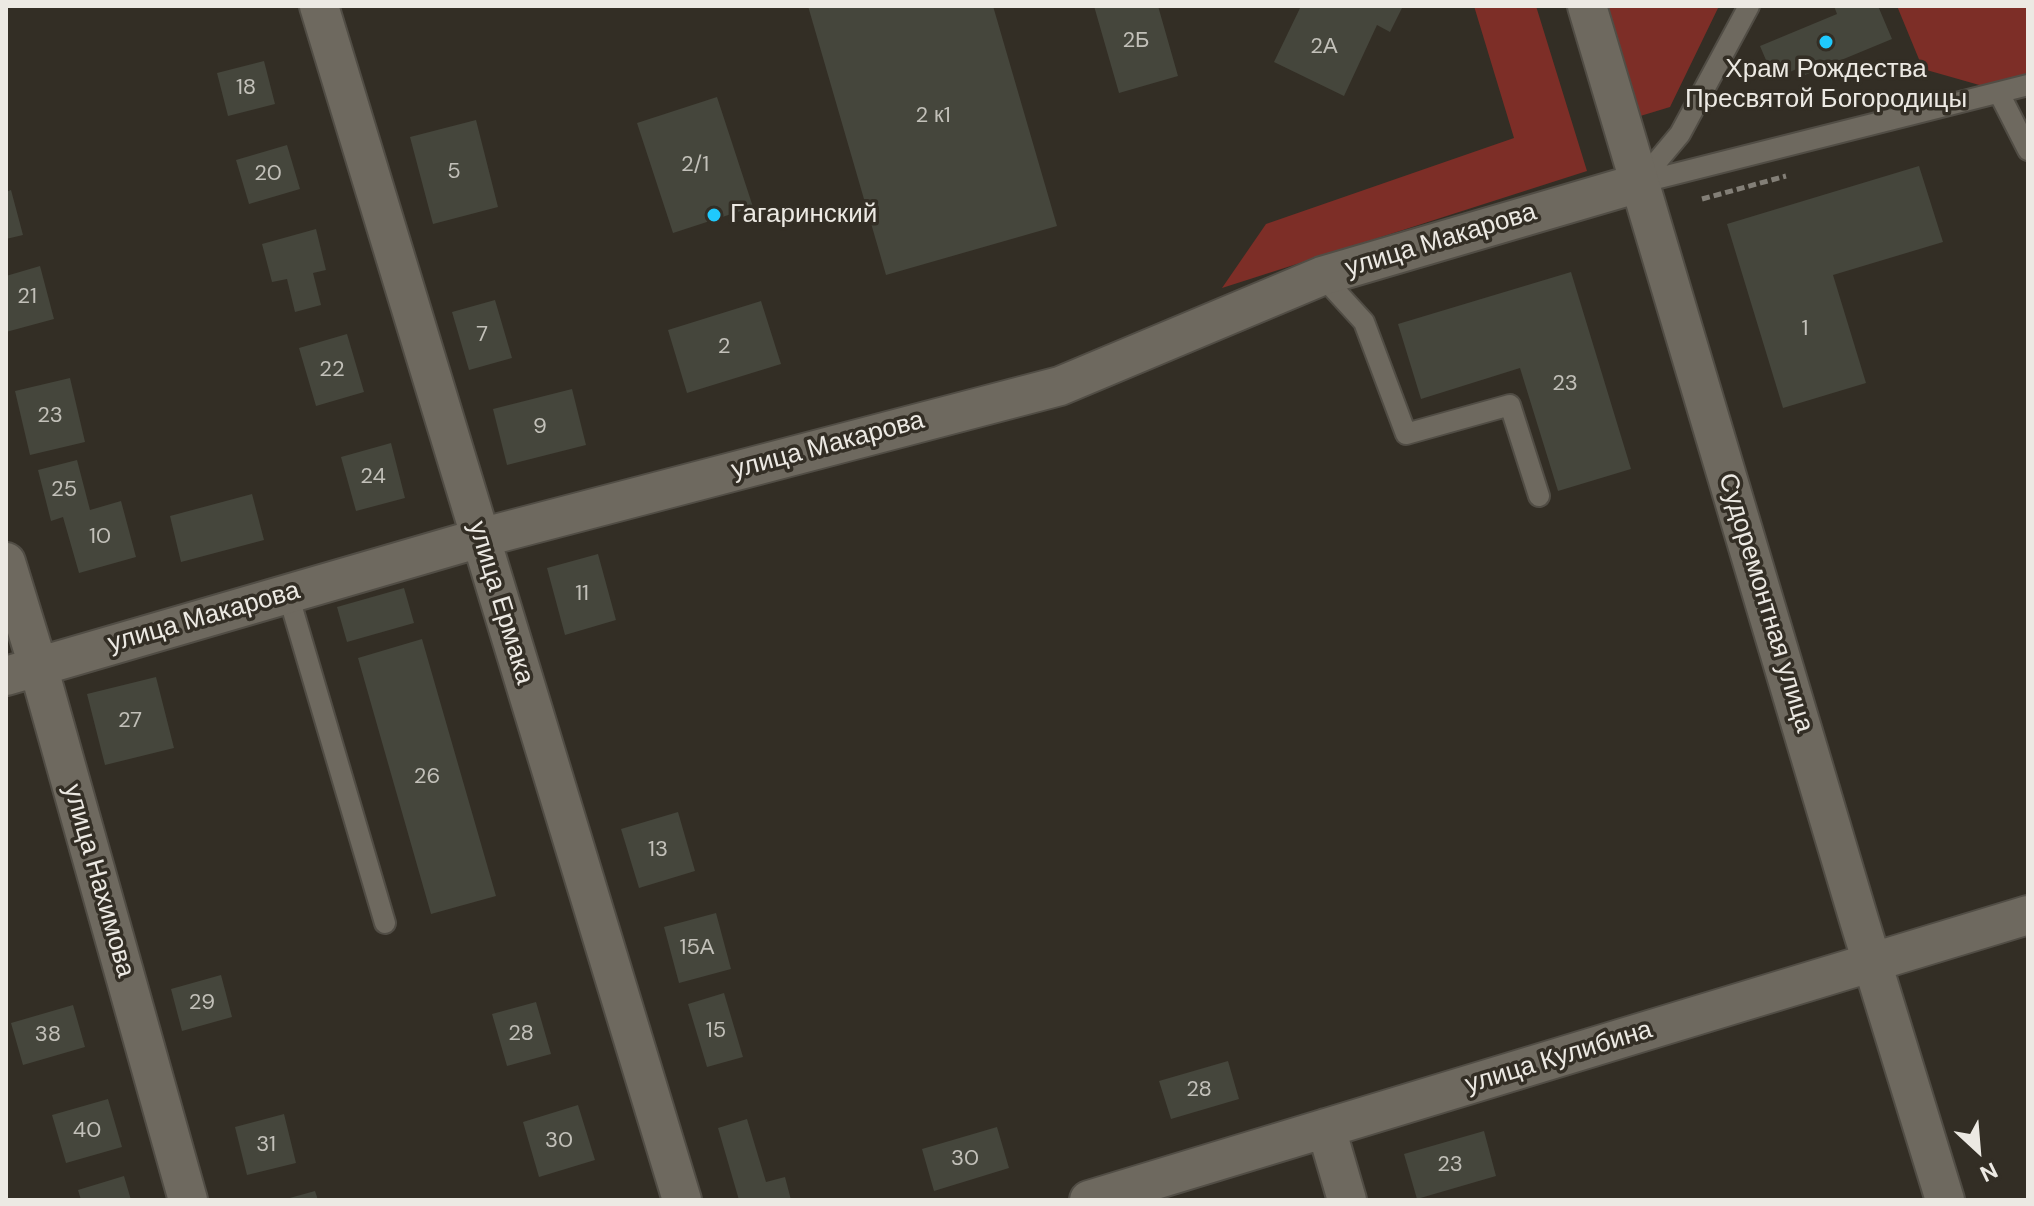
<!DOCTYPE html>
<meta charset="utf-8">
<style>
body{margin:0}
#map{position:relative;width:2034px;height:1206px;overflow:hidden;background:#332e25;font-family:"DM Sans",sans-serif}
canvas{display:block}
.frame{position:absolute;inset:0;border:8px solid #ece9e3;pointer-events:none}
.north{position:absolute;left:1938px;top:1110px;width:80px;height:80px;-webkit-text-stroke:6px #332e25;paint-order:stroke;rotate:154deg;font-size:22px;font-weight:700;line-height:32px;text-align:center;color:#ece9e3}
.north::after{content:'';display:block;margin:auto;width:28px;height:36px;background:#ece9e3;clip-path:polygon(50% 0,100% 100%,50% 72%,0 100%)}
</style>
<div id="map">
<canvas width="2034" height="1206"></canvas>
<div class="frame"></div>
<div class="north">N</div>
</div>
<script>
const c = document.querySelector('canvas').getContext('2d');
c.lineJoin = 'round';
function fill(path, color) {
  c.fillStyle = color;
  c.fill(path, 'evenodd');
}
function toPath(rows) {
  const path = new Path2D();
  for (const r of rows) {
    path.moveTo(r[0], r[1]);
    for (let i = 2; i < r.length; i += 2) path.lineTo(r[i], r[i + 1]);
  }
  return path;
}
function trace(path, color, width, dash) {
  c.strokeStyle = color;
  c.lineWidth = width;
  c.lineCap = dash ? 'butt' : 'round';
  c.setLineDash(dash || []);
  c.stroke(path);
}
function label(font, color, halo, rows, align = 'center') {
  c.font = font + ' "DM Sans",sans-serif';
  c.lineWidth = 7;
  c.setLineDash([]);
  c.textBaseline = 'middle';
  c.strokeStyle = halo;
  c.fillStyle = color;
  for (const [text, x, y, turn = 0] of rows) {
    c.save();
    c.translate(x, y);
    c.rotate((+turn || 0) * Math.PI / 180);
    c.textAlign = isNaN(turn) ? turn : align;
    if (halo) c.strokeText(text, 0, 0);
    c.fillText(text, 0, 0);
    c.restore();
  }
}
const green = toPath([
 [1474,6,1536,6,1587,171,1222,288,1266,224,1514,138],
 [1608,6,1719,6,1670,107,1637,117],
 [1897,6,2028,6,2028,97,2025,98,1923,69]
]);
const building = toPath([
 [808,6,993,6,1057,226,886,275],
 [1094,6,1158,6,1178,76,1119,93],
 [1301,6,1403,6,1390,32,1377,25,1344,96,1274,62],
 [1834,6,1878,6,1892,39,1805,75,1801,67,1774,79,1760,46,1837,14],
 [264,61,275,104,228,116,217,73],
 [717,97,753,207,673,233,637,123],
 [476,120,498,207,433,224,410,137],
 [287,145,300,189,249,204,236,160],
 [1919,166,1943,242,1833,275,1866,383,1783,408,1727,224],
 [11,190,23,235,6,239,6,192],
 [316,229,326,270,313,273,321,305,295,312,287,279,272,282,262,244],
 [40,266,54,319,6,332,6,276],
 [1571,272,1631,469,1558,491,1520,368,1421,399,1398,324],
 [495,300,512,358,469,370,452,312],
 [761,301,781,364,687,393,668,330],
 [347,334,364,392,316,406,299,348],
 [70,378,85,442,30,455,15,391],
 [572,389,586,445,507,465,493,409],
 [391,443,405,498,356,511,341,457],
 [77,460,90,510,121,501,136,557,79,573,63,517,51,521,38,470],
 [252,494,264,540,181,562,170,516],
 [598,554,616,620,565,635,547,568],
 [404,588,414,623,347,642,337,607],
 [422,639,496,896,431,914,358,658],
 [156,677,174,748,105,765,87,694],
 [678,812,695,871,639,888,621,829],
 [716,913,731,969,679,983,664,927],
 [221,975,232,1017,182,1031,171,989],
 [724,993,743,1057,707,1067,688,1004],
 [536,1002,551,1054,507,1066,492,1014],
 [73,1005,85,1047,23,1065,11,1023],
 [1228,1061,1239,1099,1171,1119,1159,1081],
 [108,1099,122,1147,66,1163,52,1115],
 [578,1105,595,1160,539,1177,523,1122],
 [284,1114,296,1163,247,1175,235,1127],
 [747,1119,766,1182,785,1177,791,1200,739,1200,718,1128],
 [997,1127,1009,1168,934,1191,922,1149],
 [1484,1131,1496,1176,1417,1199,1404,1154],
 [124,1176,131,1200,81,1200,78,1190],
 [315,1191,318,1200,287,1200,286,1199]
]);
const path = toPath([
 [1702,199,1786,176]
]);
const lane = toPath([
 [1999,93,2028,150],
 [1639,183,2028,85],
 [1639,183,1680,134,1749,6],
 [1322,276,1364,322,1406,434,1510,405,1539,496],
 [288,594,385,923]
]);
const street = toPath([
 [319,6,682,1200],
 [1587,6,1859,920,1945,1200],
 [6,562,38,666,188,1200],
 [6,676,480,538,1060,386,1322,276,1639,183],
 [1326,1128,1347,1200],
 [1089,1200,2028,915]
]);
const markers = [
 [1826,42,8,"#1fc9fd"],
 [714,215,8,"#1fc9fd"]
];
const numberNames = [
 ["2Б",1136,41],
 ["2А",1324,47],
 ["18",246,88],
 ["2 к1",933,116],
 ["2/1",695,165],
 ["5",454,172],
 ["20",268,174],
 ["21",27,297],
 ["1",1805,329],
 ["7",482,335],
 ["2",724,347],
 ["22",332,370],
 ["23",1565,384],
 ["23",50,416],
 ["9",540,427],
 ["24",373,477],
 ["25",64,490],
 ["10",100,537],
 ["11",582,594],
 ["27",130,721],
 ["26",427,777],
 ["13",658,850],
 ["15А",697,948],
 ["29",202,1003],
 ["15",716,1031],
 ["28",521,1034],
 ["38",48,1035],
 ["28",1199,1090],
 ["40",87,1131],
 ["30",559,1141],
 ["31",266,1145],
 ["30",965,1159],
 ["23",1450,1165]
];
const poiNames = [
 ["Храм Рождества",1826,70],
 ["Пресвятой Богородицы",1826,100],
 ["Гагаринский",730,215,"left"]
];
const streetNames = [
 ["улица Макарова",1441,241,-17],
 ["улица Макарова",828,446,-15],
 ["улица Ермака",500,603,73],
 ["Судоремонтная улица",1765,603,73],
 ["улица Макарова",204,618,-16],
 ["улица Нахимова",98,881,74],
 ["улица Кулибина",1559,1058,-17]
];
fill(green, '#7d2e27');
fill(building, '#45463c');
trace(lane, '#514d45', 24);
trace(street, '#514d45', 42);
trace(path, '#837f77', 5, [8, 4]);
trace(lane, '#6e695f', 20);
trace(street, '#6e695f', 38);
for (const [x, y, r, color] of markers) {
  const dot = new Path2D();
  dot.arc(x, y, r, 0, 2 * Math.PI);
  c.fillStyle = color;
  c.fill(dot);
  trace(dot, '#332e25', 3);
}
label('22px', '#c2c0b9', null, numberNames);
label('26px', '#ece9e3', '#332e25', poiNames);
label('26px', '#ece9e3', '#332e25', streetNames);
</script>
